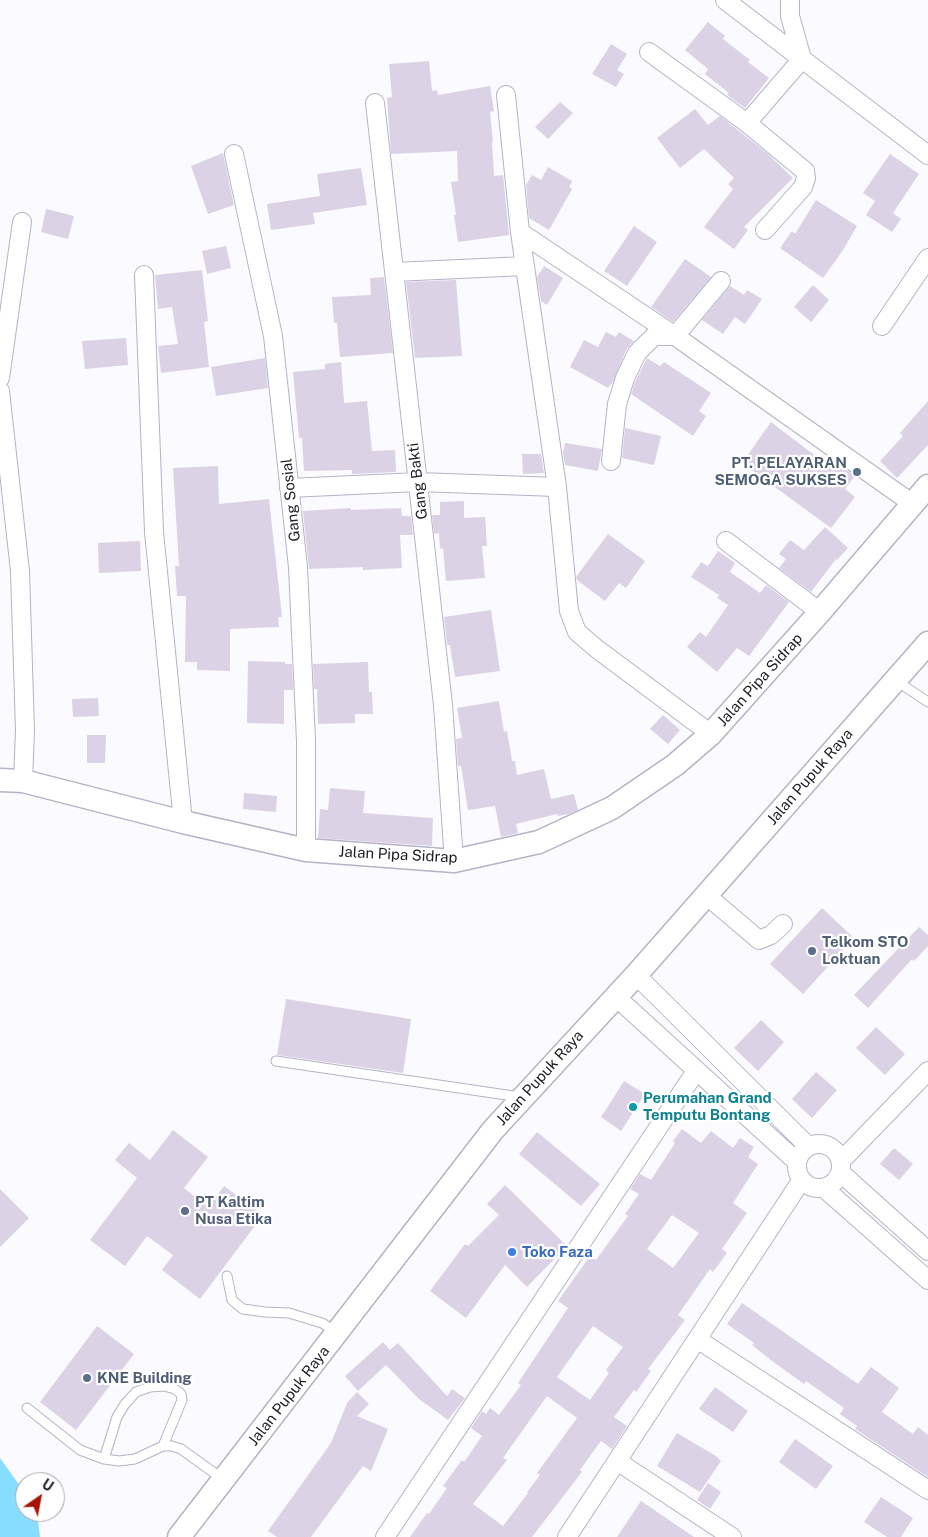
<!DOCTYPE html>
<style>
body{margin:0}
#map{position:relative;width:928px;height:1537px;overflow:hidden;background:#fbfafe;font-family:"Public Sans",sans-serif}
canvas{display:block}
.north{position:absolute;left:15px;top:1472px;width:50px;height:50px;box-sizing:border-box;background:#fff;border:1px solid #a5a4a7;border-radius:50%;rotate:33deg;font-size:14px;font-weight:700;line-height:20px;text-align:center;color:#1e1c24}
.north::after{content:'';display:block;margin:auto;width:18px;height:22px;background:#a71506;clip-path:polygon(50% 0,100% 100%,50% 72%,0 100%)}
</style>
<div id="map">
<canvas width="928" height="1537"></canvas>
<div class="north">U</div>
</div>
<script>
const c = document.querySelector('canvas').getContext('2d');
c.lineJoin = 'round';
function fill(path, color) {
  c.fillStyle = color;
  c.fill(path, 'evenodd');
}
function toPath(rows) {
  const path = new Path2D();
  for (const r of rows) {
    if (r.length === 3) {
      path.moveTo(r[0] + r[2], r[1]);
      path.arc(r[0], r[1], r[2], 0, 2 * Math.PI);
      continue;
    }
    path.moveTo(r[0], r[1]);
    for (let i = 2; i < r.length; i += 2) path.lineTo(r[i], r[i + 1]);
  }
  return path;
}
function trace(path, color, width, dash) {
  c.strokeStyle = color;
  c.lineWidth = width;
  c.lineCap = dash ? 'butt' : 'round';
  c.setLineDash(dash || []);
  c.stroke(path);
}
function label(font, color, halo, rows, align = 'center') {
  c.font = font + ' "Public Sans",sans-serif';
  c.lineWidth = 4.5;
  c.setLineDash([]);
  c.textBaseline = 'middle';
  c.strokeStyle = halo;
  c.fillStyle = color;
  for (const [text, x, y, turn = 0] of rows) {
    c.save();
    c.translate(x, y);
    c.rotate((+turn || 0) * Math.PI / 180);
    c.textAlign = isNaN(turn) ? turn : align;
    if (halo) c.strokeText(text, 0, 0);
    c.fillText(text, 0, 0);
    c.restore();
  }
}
const water = toPath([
 [0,1458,25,1493,25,1512,37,1512,40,1537,0,1537]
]);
const building = toPath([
 [708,22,725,36,723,39,750,60,748,62,769,78,745,108,727,95,729,93,705,74,708,69,685,50],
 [611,44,627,54,617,70,624,74,616,87,592,74],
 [429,61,432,91,437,90,438,95,490,86,494,111,490,112,493,141,492,142,494,176,503,175,509,235,458,242,454,215,456,215,451,182,458,181,457,151,391,154,387,98,392,97,389,64],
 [560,102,573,113,548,139,535,127],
 [695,109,708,125,720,116,768,154,793,178,744,227,748,230,734,249,704,227,733,189,728,184,734,178,704,149,680,168,657,138],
 [223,153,234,205,208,214,191,166],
 [890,154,919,174,893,213,901,219,892,232,866,215,875,201,863,193],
 [548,167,572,181,569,187,572,189,549,230,529,218,526,185,532,175,541,180],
 [361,168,367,205,313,213,315,224,271,230,267,204,320,196,317,174],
 [816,200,857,226,843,250,823,278,780,248,792,231,795,234],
 [46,209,74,216,68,239,41,232],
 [634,226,657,242,627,286,604,271],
 [226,246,231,268,207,274,202,251],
 [685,259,711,277,673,322,651,307],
 [544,266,563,278,547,305,541,301,537,277],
 [202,270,208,321,204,322,209,367,161,373,158,346,178,344,172,307,158,309,155,275],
 [384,277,393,353,340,357,337,323,334,323,332,297,371,295,370,278],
 [456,280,462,356,415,358,406,282],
 [813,285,829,300,811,322,794,307],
 [730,286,744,295,747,290,762,299,745,324,735,317,723,334,702,320],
 [606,332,616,337,619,332,634,341,627,348,613,382,608,388,570,367,584,340,598,347],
 [126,338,128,365,85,369,82,341],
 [265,358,268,388,216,396,211,367],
 [647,358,660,366,664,362,711,393,699,411,706,416,693,436,631,394,635,382],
 [341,362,344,403,367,401,372,451,395,450,396,472,352,474,352,470,304,471,302,438,299,438,293,372,325,369,325,364],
 [928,401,928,445,897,478,880,461,903,436,900,433],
 [771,422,830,467,834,461,855,476,845,489,855,497,831,528,742,463],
 [625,428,661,436,654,465,622,458],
 [565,443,602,449,598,471,565,465,563,453],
 [522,454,541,454,544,473,523,474],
 [218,466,219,504,269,499,282,617,278,617,279,627,230,629,230,671,197,670,197,662,185,662,186,596,177,596,175,566,179,566,173,468],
 [464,501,464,518,485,517,487,546,482,546,485,578,446,581,443,548,440,549,439,533,434,534,432,515,440,515,440,502],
 [351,508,351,510,401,508,402,516,411,516,413,535,400,535,402,568,363,570,363,567,309,569,303,511],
 [825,527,848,548,837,560,836,559,811,592,779,568,786,559,779,554,790,540,804,550],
 [608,534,645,561,626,588,619,583,605,601,577,580,576,577],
 [140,541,141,571,99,573,98,543],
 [718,551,735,563,730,572,760,593,766,585,789,602,749,656,737,648,717,672,687,647,700,632,706,637,728,605,717,598,719,595,691,577,701,562,708,566],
 [491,610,500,671,455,677,450,645,447,645,444,617],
 [248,661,285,662,285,664,292,664,293,690,284,690,284,724,247,723],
 [368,662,369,692,372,692,373,714,355,714,355,723,318,724,317,689,314,689,313,664],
 [98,698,99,716,73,717,72,699],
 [499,701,504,732,507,731,512,761,515,761,517,775,544,769,551,799,574,794,578,810,569,814,558,816,557,814,516,824,518,833,501,837,495,806,468,810,461,766,458,766,456,739,462,738,457,708],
 [663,715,680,730,668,744,650,729],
 [87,735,106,735,105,763,87,763],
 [330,788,365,791,363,813,433,818,432,846,318,838,320,809,328,810],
 [244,793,277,796,276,812,243,809],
 [822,908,854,938,803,994,770,964],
 [919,927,928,935,928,946,914,961,912,959,868,1008,854,995],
 [286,999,411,1019,403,1073,277,1055],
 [761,1020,784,1042,758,1071,734,1048],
 [876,1027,905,1054,885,1075,856,1048],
 [816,1072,837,1090,812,1118,792,1099],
 [624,1081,645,1094,621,1131,601,1117],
 [682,1129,701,1143,711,1131,733,1148,740,1138,754,1147,748,1157,758,1164,733,1203,747,1213,722,1249,727,1253,713,1272,710,1269,678,1315,685,1320,648,1369,651,1371,636,1392,634,1390,614,1417,627,1426,612,1449,601,1441,580,1470,582,1472,532,1537,410,1537,427,1513,429,1514,447,1488,443,1486,462,1460,464,1462,482,1436,471,1428,482,1411,486,1414,490,1408,499,1415,521,1385,518,1383,568,1308,558,1301,590,1256,596,1260,628,1216,625,1214,639,1194,630,1189,640,1174,651,1180,675,1143,673,1141],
 [672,1215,699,1233,673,1268,647,1249],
 [593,1326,623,1347,606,1370,609,1373,590,1400,557,1377],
 [547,1396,577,1418,537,1473,540,1475,527,1492,528,1493,503,1526,473,1504,507,1460,503,1458],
 [173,1130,208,1157,184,1188,208,1207,224,1186,263,1215,200,1299,162,1270,173,1255,147,1236,125,1266,90,1240,137,1178,115,1160,129,1143,150,1160],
 [537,1132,600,1184,581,1206,519,1154],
 [894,1148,913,1164,899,1180,880,1164],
 [505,1185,567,1246,527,1287,505,1265,466,1318,430,1291,465,1244,468,1246,499,1215,487,1204],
 [0,1189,29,1218,0,1247],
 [742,1303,858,1384,871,1367,899,1388,882,1412,913,1434,918,1427,928,1435,928,1477,855,1429,857,1426,840,1414,844,1408,806,1381,804,1384,772,1361,752,1345,754,1343,727,1324],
 [97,1326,134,1354,76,1430,40,1402],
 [383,1342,390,1350,398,1343,447,1396,452,1389,465,1398,448,1420,419,1399,386,1365,358,1391,345,1376],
 [715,1387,748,1411,733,1432,699,1409],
 [357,1392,369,1404,357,1416,388,1429,371,1471,363,1466,311,1537,277,1537,268,1531,331,1443,347,1403],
 [677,1433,716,1456,721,1461,700,1492,657,1466],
 [795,1439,833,1466,816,1489,779,1462],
 [708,1483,721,1492,710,1509,697,1500],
 [881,1497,913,1518,901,1537,887,1537,864,1522],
 [641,1501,694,1537,617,1537]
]);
const service = toPath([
 [895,680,928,702],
 [276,1061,520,1097],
 [227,1276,232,1300,243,1309,265,1312,289,1313,322,1323,338,1333],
 [27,1408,80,1450,104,1459,119,1461,135,1459,163,1446,172,1446,181,1449,224,1480],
 [104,1459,117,1417,125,1404,136,1392,150,1387,164,1386,175,1389,181,1394,182,1400,163,1446]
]);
const minor = toPath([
 [725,0,802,59,747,123],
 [790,0,790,16,802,59,928,155],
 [649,52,747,123,805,171,806,178,803,187,765,230],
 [506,95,520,232,557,487,569,611,577,632,597,649,711,734],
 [375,103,443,705,454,861],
 [234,154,273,336,298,567,306,741,306,850],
 [520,232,675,336,913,504],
 [394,272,525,266],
 [144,275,154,532,183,822],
 [882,326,928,258],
 [0,378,22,222],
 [0,391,20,571,25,730,23,781],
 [611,461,617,404,625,378,637,353,654,336,675,336,721,281],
 [289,488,418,482,557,487],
 [726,541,820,612],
 [706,895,759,940,771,935,783,924],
 [636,975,808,1146],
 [615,996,796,1161],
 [819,1166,22],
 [841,1161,928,1071],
 [841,1173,928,1251],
 [825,1189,928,1280],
 [697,1339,928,1490],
 [617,1461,732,1537],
 [385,1537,696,1071],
 [567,1537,801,1181]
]);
const tertiary = toPath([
 [0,780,23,781,183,822,306,850,454,861,539,842,612,808,675,765,711,734,820,612,928,486],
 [179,1537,493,1130,636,975,928,643]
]);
const markers = [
 [857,472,5,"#5c6f8a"],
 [812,951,5,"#5c6f8a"],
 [633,1107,5,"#0f9aa8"],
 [185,1211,5,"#5c6f8a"],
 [512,1252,5,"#3f7fe0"],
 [87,1378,5,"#5c6f8a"]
];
const serviceNames = [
 ["PT. PELAYARAN",847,463,"right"],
 ["SEMOGA SUKSES",847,480,"right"],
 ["Telkom STO",822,942],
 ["Loktuan",822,959],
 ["PT Kaltim",195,1202],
 ["Nusa Etika",195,1219],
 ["KNE Building",97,1378]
];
const streetNames = [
 ["Gang Bakti",418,481,-97],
 ["Gang Sosial",291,500,-96],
 ["Jalan Pipa Sidrap",760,680,-48],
 ["Jalan Pupuk Raya",810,777,-49],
 ["Jalan Pipa Sidrap",398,855,3],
 ["Jalan Pupuk Raya",540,1078,-48],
 ["Jalan Pupuk Raya",289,1396,-52]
];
const cultureNames = [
 ["Perumahan Grand",643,1098],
 ["Temputu Bontang",643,1115]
];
const shopNames = [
 ["Toko Faza",522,1252]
];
fill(water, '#86ddfe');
fill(building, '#dcd2e6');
trace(service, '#b6b2c7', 11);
trace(minor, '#b6b2c7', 20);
trace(tertiary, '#b6b2c7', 25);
trace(service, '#fff', 9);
trace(minor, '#fff', 18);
trace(tertiary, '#fff', 22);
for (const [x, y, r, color] of markers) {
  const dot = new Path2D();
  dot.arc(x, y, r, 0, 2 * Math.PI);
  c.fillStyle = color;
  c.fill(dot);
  trace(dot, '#fff', 2);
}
label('bold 15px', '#4e5e75', '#fff', serviceNames, 'left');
label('15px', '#1e1c24', '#fff', streetNames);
label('bold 15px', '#0d838f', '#fff', cultureNames, 'left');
label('bold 15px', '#366cbe', '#fff', shopNames, 'left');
</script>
